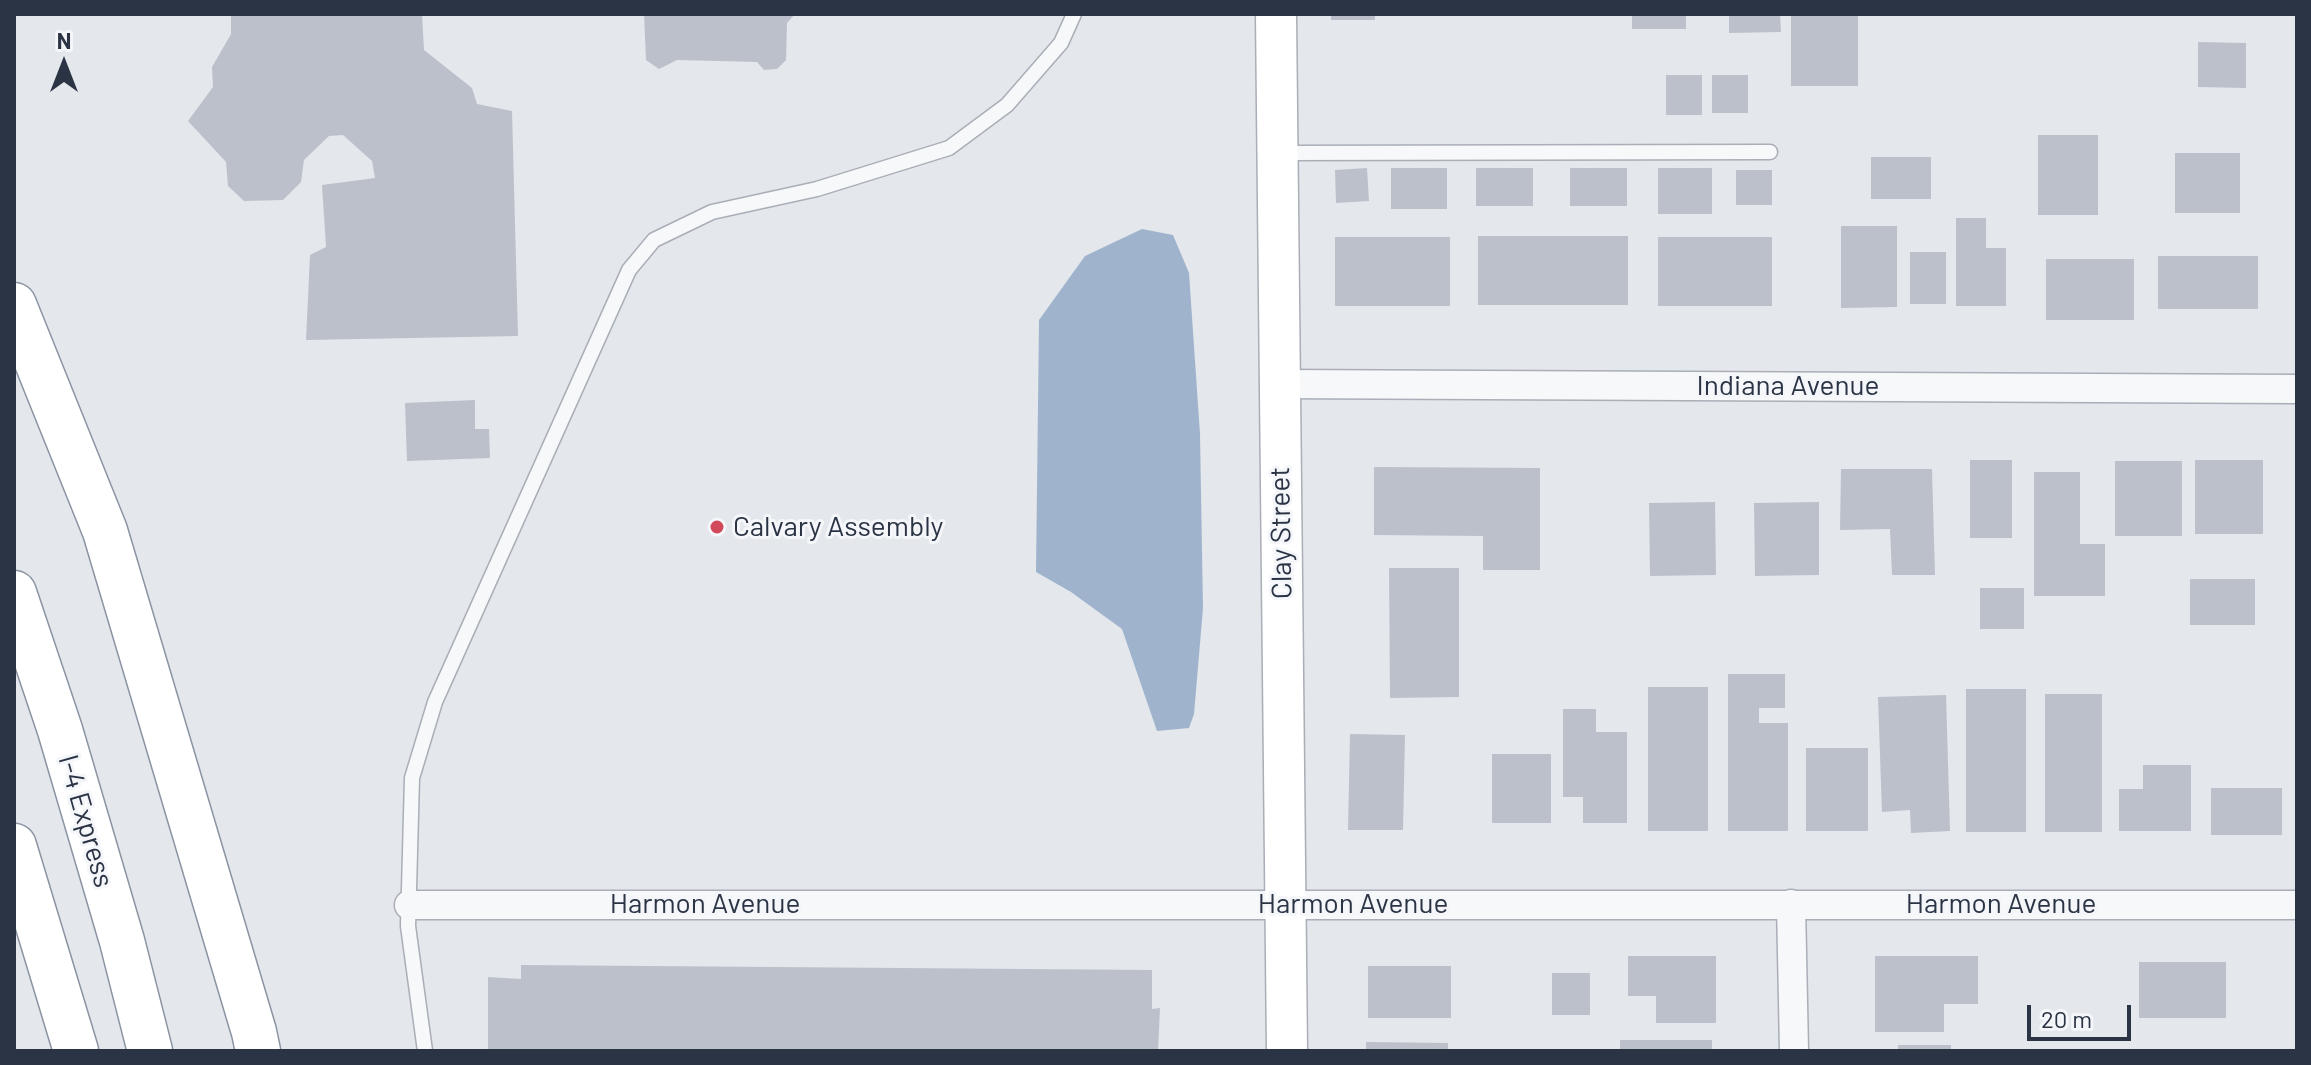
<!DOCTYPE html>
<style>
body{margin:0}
#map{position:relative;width:2311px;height:1065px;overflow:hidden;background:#e4e7ec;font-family:Barlow,sans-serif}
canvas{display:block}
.frame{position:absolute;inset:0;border:16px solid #2b3445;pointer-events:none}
.north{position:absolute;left:24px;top:24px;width:80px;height:80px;-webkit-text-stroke:6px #f4f6f9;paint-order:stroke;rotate:0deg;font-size:22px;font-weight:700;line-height:32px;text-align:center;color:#2b3445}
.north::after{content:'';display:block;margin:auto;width:28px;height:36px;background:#2b3445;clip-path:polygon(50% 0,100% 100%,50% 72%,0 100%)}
.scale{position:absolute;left:2027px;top:1005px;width:104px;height:36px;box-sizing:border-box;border:4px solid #2b3445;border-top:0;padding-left:10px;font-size:24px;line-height:28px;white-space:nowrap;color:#2b3445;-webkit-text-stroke:6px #f4f6f9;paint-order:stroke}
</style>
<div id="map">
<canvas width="2311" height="1065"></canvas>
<div class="frame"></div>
<div class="north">N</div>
<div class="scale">20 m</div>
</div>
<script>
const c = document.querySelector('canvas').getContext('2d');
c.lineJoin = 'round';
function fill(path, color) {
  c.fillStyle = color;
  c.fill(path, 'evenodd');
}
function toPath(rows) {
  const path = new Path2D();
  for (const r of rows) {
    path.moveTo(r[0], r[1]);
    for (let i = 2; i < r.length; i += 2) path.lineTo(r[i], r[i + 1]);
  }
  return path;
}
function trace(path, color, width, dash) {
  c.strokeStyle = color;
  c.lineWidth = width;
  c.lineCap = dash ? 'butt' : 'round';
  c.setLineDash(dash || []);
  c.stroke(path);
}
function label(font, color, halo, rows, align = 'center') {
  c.font = font + ' Barlow,sans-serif';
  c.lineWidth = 6;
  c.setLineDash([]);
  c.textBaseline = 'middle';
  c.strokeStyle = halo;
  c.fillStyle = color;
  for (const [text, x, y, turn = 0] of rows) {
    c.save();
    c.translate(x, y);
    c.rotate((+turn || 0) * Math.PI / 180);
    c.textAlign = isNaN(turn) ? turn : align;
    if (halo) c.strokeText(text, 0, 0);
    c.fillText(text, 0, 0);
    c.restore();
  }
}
const water = toPath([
 [1142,229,1173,235,1189,273,1200,434,1203,608,1194,714,1189,728,1157,731,1122,629,1071,592,1036,572,1039,320,1085,256]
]);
const building = toPath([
 [231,14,422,14,424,50,472,88,477,104,512,111,518,336,306,340,310,255,326,247,322,185,375,178,372,161,343,135,329,136,304,160,301,182,283,200,244,201,228,186,226,162,188,121,213,87,212,67,231,34],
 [644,14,795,14,787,23,786,60,777,69,764,70,757,62,677,60,659,69,646,60],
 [1331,14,1375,14,1375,20,1331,20],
 [1632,14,1686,14,1686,29,1632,29],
 [1729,14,1780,14,1781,32,1729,33],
 [1791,14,1858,14,1858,86,1791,86],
 [2198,42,2246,43,2246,88,2198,87],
 [1666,75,1702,75,1702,115,1666,115],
 [1712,75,1748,75,1748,113,1712,113],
 [2038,135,2098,135,2098,215,2038,215],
 [2175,153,2240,153,2240,213,2175,213],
 [1871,157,1931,157,1931,199,1871,199],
 [1367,168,1369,201,1336,203,1335,170],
 [1391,168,1447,168,1447,209,1391,209],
 [1476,168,1533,168,1533,206,1476,206],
 [1570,168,1627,168,1627,206,1570,206],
 [1658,168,1712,168,1712,214,1658,214],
 [1736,170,1772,170,1772,205,1736,205],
 [1956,218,1986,218,1986,248,2006,248,2006,306,1956,306],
 [1841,226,1897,226,1897,307,1841,308],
 [1478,236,1628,236,1628,305,1478,305],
 [1335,237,1450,237,1450,306,1335,306],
 [1658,237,1772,237,1772,306,1658,306],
 [1910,252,1946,252,1946,304,1910,304],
 [2158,256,2258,256,2258,309,2158,309],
 [2046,259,2134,259,2134,320,2046,320],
 [475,400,475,429,489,429,490,458,407,461,405,403],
 [1970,460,2012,460,2012,538,1970,538],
 [2195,460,2263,460,2263,534,2195,534],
 [2115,461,2182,461,2182,536,2115,536],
 [1374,467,1540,468,1540,570,1483,570,1483,536,1374,535],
 [1841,469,1932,469,1935,575,1892,575,1890,529,1840,530],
 [2034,472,2080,472,2080,544,2105,544,2105,596,2034,596],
 [1715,502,1716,575,1650,576,1649,503],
 [1819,502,1819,575,1755,576,1754,503],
 [1389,568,1459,568,1459,697,1390,698],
 [2190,579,2255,579,2255,625,2190,625],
 [1980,588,2024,588,2024,629,1980,629],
 [1728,674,1785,674,1785,708,1759,708,1759,723,1788,723,1788,831,1728,831],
 [1648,687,1708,687,1708,831,1648,831],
 [1966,689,2026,689,2026,832,1966,832],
 [2045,694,2102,694,2102,832,2045,832],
 [1946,695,1950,831,1911,833,1910,810,1882,812,1878,697],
 [1563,709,1596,709,1596,732,1627,732,1627,823,1583,823,1583,797,1563,797],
 [1350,734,1405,735,1403,830,1348,830],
 [1806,748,1868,748,1868,831,1806,831],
 [1492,754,1551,754,1551,823,1492,823],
 [2143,765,2191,765,2191,831,2119,831,2119,789,2143,789],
 [2211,788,2282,788,2282,835,2211,835],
 [1628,956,1716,956,1716,1023,1656,1023,1656,996,1628,996],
 [1875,956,1978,956,1978,1004,1944,1004,1944,1032,1875,1032],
 [2139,962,2226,962,2226,1018,2139,1018],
 [521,965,1152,970,1152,1009,1160,1008,1158,1051,488,1051,488,977,521,979],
 [1368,966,1451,966,1451,1018,1368,1018],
 [1552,973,1590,973,1590,1015,1552,1015],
 [1620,1040,1712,1040,1712,1051,1620,1051],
 [1366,1042,1448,1043,1448,1051,1366,1051],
 [1898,1045,1951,1045,1951,1051,1898,1051]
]);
const lane = toPath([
 [1282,153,1770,152],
 [425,1051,408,926,412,778,435,702,629,270,654,240,712,212,817,189,949,148,1007,105,1061,43,1074,14]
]);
const street = toPath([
 [1279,384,2297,389],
 [1791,904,1794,1051],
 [409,905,2297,905]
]);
const secondary = toPath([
 [1276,14,1287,1051]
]);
const highway = toPath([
 [14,305,105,531,254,1032,258,1051],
 [14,593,60,730,122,941,150,1051],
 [14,846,76,1051]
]);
const markers = [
 [717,527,8,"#d1495b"]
];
const streetNames = [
 ["Indiana Avenue",1788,386],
 ["Clay Street",1281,533,-91],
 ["I-4 Express",86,821,74],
 ["Harmon Avenue",705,904],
 ["Harmon Avenue",1353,904],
 ["Harmon Avenue",2001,904]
];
const poiNames = [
 ["Calvary Assembly",733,527]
];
fill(water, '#9fb4cc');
fill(building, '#bbc0ca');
trace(lane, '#a9aeb7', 17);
trace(street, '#a9aeb7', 31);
trace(secondary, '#a9aeb7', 43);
trace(highway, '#8b94a3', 47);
trace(lane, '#f7f8fa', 14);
trace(street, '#f7f8fa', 28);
trace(secondary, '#fff', 40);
trace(highway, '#fff', 44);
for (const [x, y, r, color] of markers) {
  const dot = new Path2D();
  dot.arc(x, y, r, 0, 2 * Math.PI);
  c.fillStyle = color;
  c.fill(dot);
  trace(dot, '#f4f6f9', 3);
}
label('28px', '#2b3445', '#f4f6f9', streetNames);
label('28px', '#2b3445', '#f4f6f9', poiNames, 'left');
</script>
